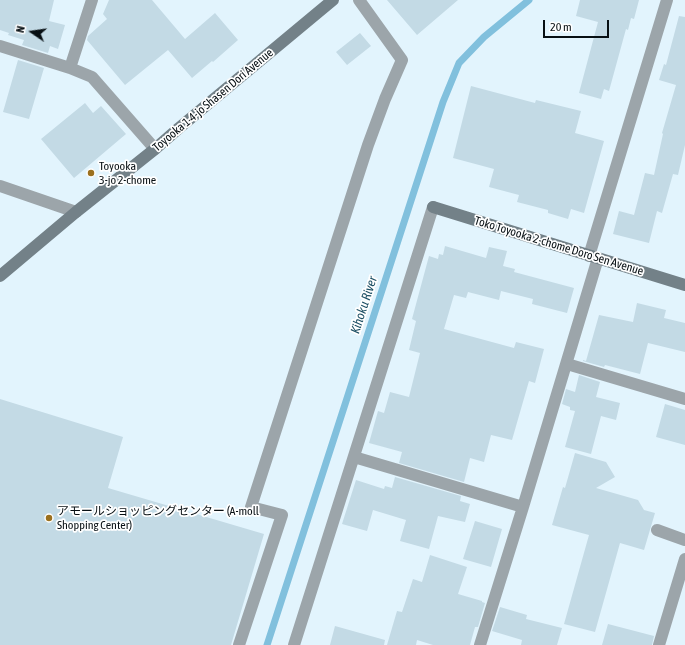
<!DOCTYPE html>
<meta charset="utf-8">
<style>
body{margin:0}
#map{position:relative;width:685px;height:645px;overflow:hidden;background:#e2f4fd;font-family:"Asap Condensed",sans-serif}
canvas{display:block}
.north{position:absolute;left:12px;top:12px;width:40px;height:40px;-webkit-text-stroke:3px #fff;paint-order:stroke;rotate:283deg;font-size:11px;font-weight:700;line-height:16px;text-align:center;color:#070f13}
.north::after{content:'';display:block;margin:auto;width:14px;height:18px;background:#070f13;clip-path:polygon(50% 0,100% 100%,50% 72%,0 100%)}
.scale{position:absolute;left:543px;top:20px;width:66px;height:18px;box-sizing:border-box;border:2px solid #070f13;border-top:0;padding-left:5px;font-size:12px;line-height:14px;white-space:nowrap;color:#070f13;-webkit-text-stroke:3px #fff;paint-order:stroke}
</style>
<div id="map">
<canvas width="685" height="645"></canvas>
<div class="north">N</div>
<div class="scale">20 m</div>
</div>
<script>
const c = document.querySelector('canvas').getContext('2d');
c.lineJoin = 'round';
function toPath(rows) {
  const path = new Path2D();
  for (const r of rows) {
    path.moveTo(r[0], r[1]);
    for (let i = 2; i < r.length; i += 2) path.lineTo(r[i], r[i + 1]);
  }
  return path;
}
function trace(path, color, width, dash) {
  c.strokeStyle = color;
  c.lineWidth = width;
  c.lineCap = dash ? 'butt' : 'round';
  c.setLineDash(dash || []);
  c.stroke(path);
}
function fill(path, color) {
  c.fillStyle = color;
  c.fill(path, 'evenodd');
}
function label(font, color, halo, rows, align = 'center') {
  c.font = font + ' "Asap Condensed","Noto Sans JP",sans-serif';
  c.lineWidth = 3.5;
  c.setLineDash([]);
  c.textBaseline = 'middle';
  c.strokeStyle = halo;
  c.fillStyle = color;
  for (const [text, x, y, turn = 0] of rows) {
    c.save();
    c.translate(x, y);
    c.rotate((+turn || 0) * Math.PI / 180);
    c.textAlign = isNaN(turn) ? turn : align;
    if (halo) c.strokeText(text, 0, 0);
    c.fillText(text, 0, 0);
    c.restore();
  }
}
const stream = toPath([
 [267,645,443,102,459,63,484,37,529,0]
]);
const building = toPath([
 [0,0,54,0,49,21,65,25,58,49,50,46,48,53,22,45,24,40,8,35,9,33,0,30],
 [109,0,152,0,185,39,215,13,238,40,213,62,212,61,192,78,168,50,125,85,87,40,88,36,107,19,103,14],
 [387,0,458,0,417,35],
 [580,0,639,0,634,19,631,18,628,30,626,29,609,91,604,89,601,99,579,93,598,22,576,16],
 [679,16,685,17,685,145,678,175,673,174,662,213,657,211,649,243,613,234,619,211,634,215,645,173,654,175,663,134,662,133,676,85,659,80,664,64,666,65],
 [360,33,371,46,347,65,336,52],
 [18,60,44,68,29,119,3,112],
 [471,86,535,103,536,100,581,111,575,133,604,141,584,213,571,209,568,219,548,213,548,210,517,202,519,195,489,187,494,169,453,158],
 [85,103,93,113,101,106,126,134,74,178,41,139],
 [445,246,486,258,489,247,507,251,503,266,515,269,514,272,574,288,567,313,532,304,533,299,501,291,499,300,468,292,466,298,454,295,444,329,514,348,516,342,544,349,535,383,529,381,512,440,491,435,484,462,470,458,464,482,399,463,402,452,369,443,378,411,384,413,390,392,409,397,420,353,409,350,416,321,412,319,429,256,438,259,439,254,443,255],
 [637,303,666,310,664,318,685,323,685,352,648,343,640,374,605,365,604,367,583,361,583,360,586,361,599,315,633,322],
 [579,375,600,382,596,397,620,403,616,420,601,416,591,454,565,447,575,411,570,410,570,407,562,404,566,389,575,392],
 [0,399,123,437,108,488,264,534,231,645,0,645],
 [665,404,685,410,685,445,656,437],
 [575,453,606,462,615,477,596,488,638,500,644,510,655,513,644,550,620,543,595,632,564,624,589,535,552,525,563,487,565,488],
 [395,477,461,496,460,501,470,504,465,522,438,516,429,549,400,541,406,520,373,510,367,531,342,524,356,480,384,489,385,486,392,488],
 [475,521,502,529,491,567,463,559],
 [430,555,467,567,458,594,482,601,482,602,485,603,478,627,475,627,470,645,433,645,417,640,416,645,387,645,397,611,402,612,413,579,422,582],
 [500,607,527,615,526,619,562,628,557,645,521,645,522,640,492,631],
 [608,624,654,636,652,645,602,645],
 [335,626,385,640,384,645,330,645]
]);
const lane = toPath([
 [657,530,685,540],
 [239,645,282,515,251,507,368,145,385,99,402,60,359,0]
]);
const street = toPath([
 [0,46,70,68,92,77,155,149],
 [70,68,92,0],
 [0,186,76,212],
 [589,256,667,0],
 [567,364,685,399],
 [354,457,523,507],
 [294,645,433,207],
 [480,645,523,507,598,258],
 [659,645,685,559]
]);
const secondary = toPath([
 [433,207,685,285],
 [0,276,76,212,155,149,179,128,333,0]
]);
const markers = [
 [91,173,4,"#9b701e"],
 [49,518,4,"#9b701e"]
];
const streetNames = [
 ["Toyooka 1-4-jo Shasen Dori Avenue",213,100,-40],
 ["Toko Toyooka 2-chome Doro Sen Avenue",559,246,17]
];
const poiNames = [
 ["Toyooka",99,166],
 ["3-jo 2-chome",99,180],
 ["アモールショッピングセンター (A-moll",57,511],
 ["Shopping Center)",57,525]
];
const waterNames = [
 ["Kihoku River",364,305,-72]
];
trace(stream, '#81c0dd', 7);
fill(building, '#c3dae5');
trace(lane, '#9ca5aa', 12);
trace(street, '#9ca5aa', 12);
trace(secondary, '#738188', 12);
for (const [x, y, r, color] of markers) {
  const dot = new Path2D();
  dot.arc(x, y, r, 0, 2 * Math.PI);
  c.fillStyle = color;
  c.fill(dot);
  trace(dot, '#fff', 1.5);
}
label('12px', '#070f13', '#fff', streetNames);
label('12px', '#070f13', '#fff', poiNames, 'left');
label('italic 13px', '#1c4f64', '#fff', waterNames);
</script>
